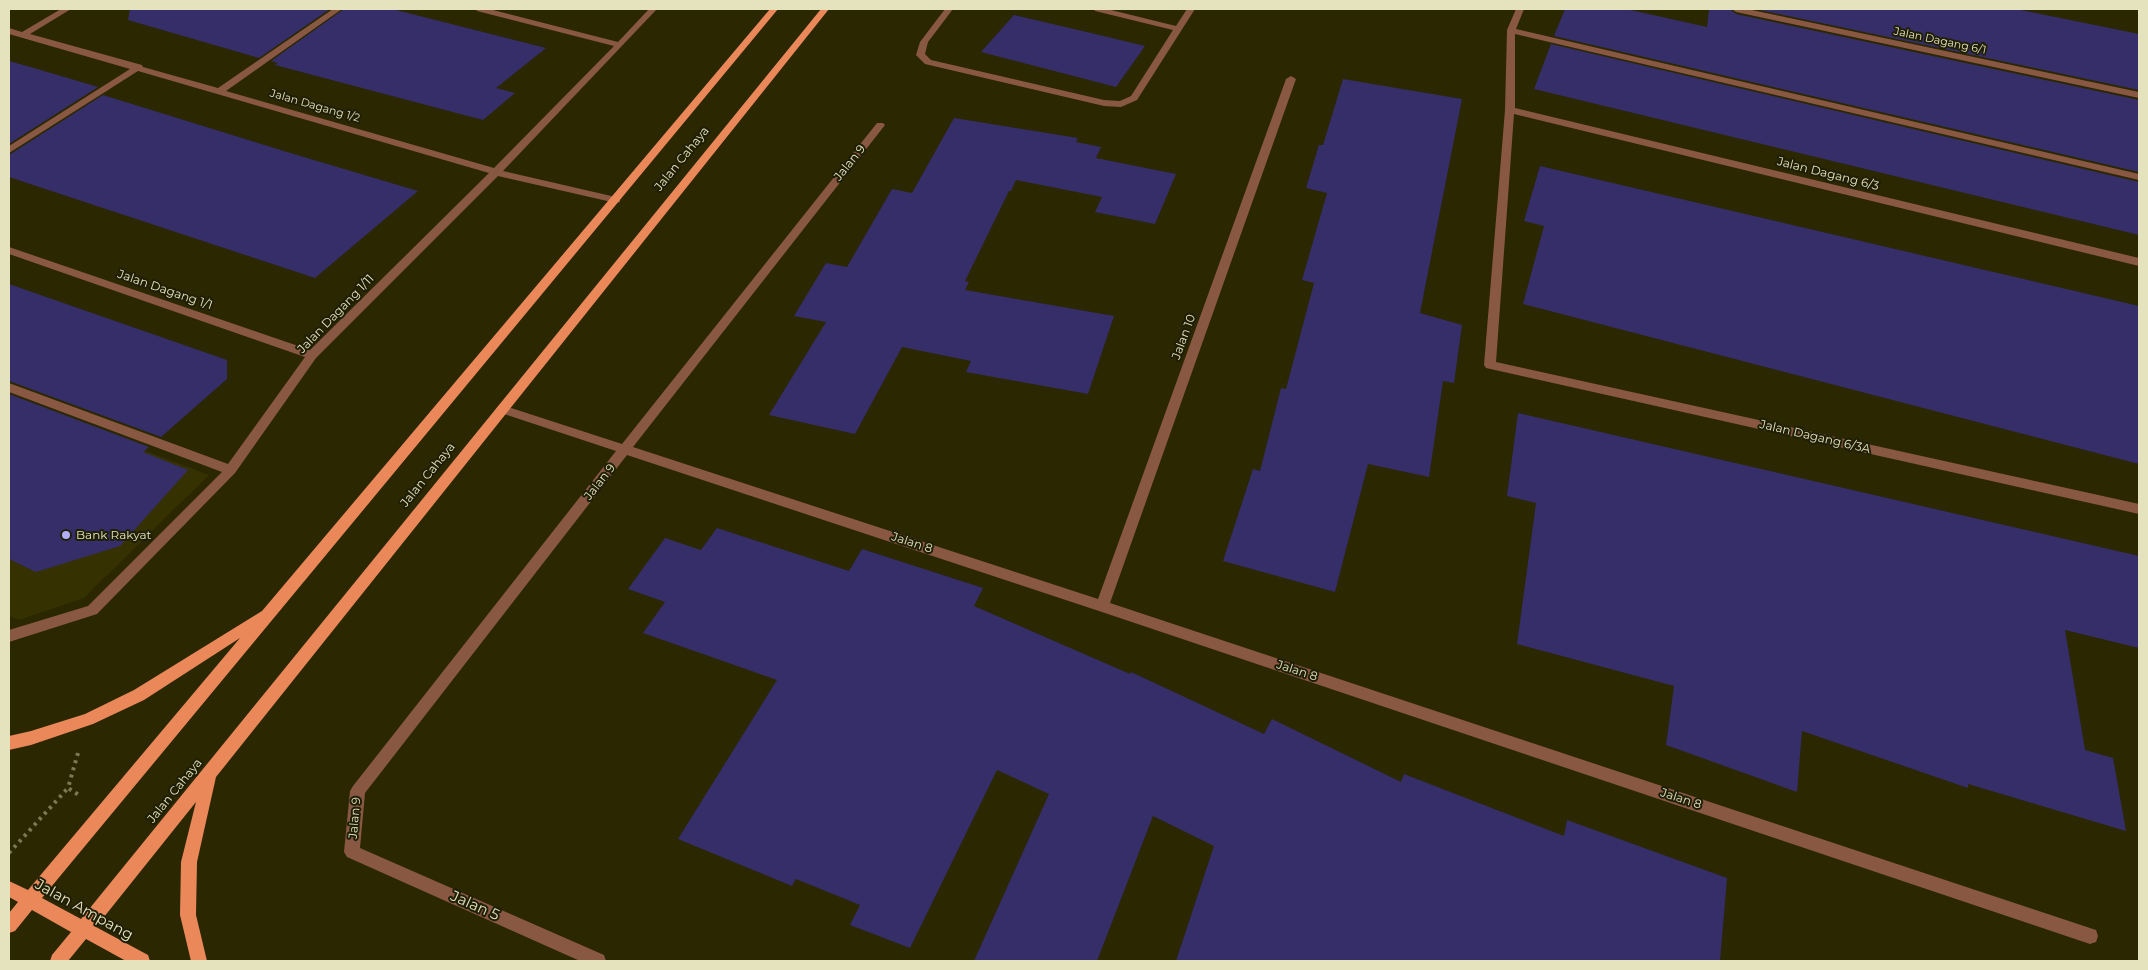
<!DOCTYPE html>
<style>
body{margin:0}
#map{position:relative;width:2148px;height:970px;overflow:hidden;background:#2b2700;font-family:Montserrat,sans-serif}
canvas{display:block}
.frame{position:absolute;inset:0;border:10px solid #e5e3bd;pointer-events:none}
</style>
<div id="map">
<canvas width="2148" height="970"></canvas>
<div class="frame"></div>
</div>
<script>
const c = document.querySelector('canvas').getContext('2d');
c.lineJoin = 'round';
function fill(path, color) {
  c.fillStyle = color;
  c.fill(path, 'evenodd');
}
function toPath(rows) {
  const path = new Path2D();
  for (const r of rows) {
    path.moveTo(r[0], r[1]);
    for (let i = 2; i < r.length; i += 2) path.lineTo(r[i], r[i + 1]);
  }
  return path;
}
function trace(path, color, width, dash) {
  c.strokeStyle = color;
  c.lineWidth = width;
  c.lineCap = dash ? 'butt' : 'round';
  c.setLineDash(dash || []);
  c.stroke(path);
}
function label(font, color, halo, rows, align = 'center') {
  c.font = font + ' Montserrat,sans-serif';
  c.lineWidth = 4;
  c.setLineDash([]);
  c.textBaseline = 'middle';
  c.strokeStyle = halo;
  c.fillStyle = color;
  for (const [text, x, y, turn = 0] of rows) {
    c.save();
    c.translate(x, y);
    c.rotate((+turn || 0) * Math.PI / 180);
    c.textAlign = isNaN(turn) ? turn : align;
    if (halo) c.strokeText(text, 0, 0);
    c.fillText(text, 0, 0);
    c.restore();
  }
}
const built = toPath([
 [9,399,209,475,84,598,19,620,9,616]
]);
const building = toPath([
 [130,9,330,9,259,58,128,20],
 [344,9,392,9,546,48,496,88,515,93,483,120,275,65,278,63,271,61],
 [1565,9,1626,9,1707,27,1709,9,1730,9,1736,14,2139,100,2139,172,1554,36],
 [1755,9,2016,9,2139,34,2139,90],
 [1014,15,1091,33,1145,46,1116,87,981,52],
 [1551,44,2139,182,2139,235,1534,89],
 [9,61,34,68,98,87,9,144],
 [1343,79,1462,99,1420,313,1462,325,1454,383,1443,381,1429,477,1368,464,1335,592,1223,561,1253,469,1260,471,1281,388,1286,389,1314,283,1302,280,1327,193,1306,188,1319,145,1323,145],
 [103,95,287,152,418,191,315,278,9,177,9,155],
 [954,118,1078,138,1076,142,1101,147,1096,158,1176,174,1155,224,1095,212,1102,197,1016,180,1011,191,1009,191,965,281,969,282,965,290,1114,316,1088,394,966,372,971,361,902,347,855,434,769,415,826,322,794,316,826,263,847,267,892,189,912,193],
 [1540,166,2139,306,2139,464,1523,304,1544,226,1524,221],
 [9,284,227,360,227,379,161,437,9,381],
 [9,394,149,447,143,452,188,470,120,546,36,572,9,559],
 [1518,413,2139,556,2139,648,2065,630,2085,750,2113,758,2126,831,1968,784,1968,788,1802,731,1797,792,1666,745,1674,686,1517,644,1536,503,1507,496],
 [717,528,849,571,862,549,983,588,974,606,1130,674,1131,672,1264,734,1272,719,1401,782,1404,774,1564,836,1567,820,1727,878,1720,961,1176,961,1214,846,1153,816,1097,961,974,961,1049,794,997,770,910,948,850,925,860,905,796,879,792,886,678,839,777,680,643,633,665,602,628,589,665,538,701,550]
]);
const path = toPath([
 [78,753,68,788,79,795],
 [9,853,68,788]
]);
const minor = toPath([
 [61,9,71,9,30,34,142,65,143,67,218,88,333,9,342,9,226,91,494,168,614,46,477,11,476,9,489,9,618,42,649,9,657,9,503,171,620,198,620,202,616,203,498,176,316,358,235,473,97,614,9,642,9,630,88,606,222,472,9,392,9,383,228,464,305,357,9,254,9,247,310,350,489,173,138,71,9,153,9,146,130,69,9,34,9,28,22,32,61,9],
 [945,9,953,9,928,42,925,54,931,60,1104,100,1120,101,1131,96,1173,30,1095,11,1094,9,1107,9,1176,26,1187,9,1195,9,1137,100,1121,107,1104,106,925,64,916,55,920,42,945,9],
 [1516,9,1524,9,1516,29,2139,174,2139,180,1515,34,1515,108,2139,258,2139,266,1514,114,1496,362,2139,504,2139,514,1486,368,1484,365,1505,110,1507,30,1516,9],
 [1732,9,1747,9,2139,92,2139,98,1736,12,1732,9],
 [1291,76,1296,79,1110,603,2090,928,2096,930,2098,936,2096,942,2090,944,1102,612,627,455,365,793,360,848,604,955,606,961,580,961,347,857,344,852,350,791,353,786,616,451,498,412,496,409,498,406,502,405,622,444,877,123,883,123,885,125,633,447,1098,599,1286,79,1291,76]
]);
const major = toPath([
 [770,9,778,9,42,898,81,919,821,9,829,9,216,777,197,862,196,915,207,961,191,961,180,915,181,862,196,802,96,927,148,955,150,961,126,961,86,939,68,961,50,961,52,955,71,932,32,910,15,931,9,933,9,913,18,902,9,897,9,881,28,890,240,638,144,700,93,724,31,745,9,750,9,736,31,731,85,714,134,690,262,611,770,9]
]);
const markers = [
 [66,535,5,"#b0aefa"]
];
const farStreetnames = [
 ["Jalan Dagang 6/1",1940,41,12],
 ["Jalan Dagang 1/2",315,106,16]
];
const streetNames = [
 ["Jalan Cahaya",682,159,-51],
 ["Jalan 9",850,163,-51],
 ["Jalan Dagang 6/3",1828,174,14],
 ["Jalan Dagang 1/1",165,290,19],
 ["Jalan Dagang 1/11",336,314,-46],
 ["Jalan 10",1184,337,-70],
 ["Jalan Dagang 6/3A",1815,437,13],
 ["Jalan Cahaya",428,475,-51],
 ["Jalan 9",600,482,-52],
 ["Jalan 8",912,543,18],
 ["Jalan 8",1297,671,18],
 ["Jalan Cahaya",175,791,-51],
 ["Jalan 8",1681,799,18],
 ["Jalan 9",355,818,-85]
];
const poiNames = [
 ["Bank Rakyat",76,535]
];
const nearStreetnames = [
 ["Jalan 5",475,906,24],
 ["Jalan Ampang",84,910,29]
];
fill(built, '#353100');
fill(building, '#352e69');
trace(path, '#7c7953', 4, [3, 4.5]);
fill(minor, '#885843');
fill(major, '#ea885a');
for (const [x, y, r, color] of markers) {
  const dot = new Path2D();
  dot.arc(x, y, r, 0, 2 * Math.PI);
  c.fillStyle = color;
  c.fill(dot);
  trace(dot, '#1f1e06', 2);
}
label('11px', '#e5e3bd', '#1f1e06', farStreetnames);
label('12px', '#e5e3bd', '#1f1e06', streetNames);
label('12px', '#e5e3bd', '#1f1e06', poiNames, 'left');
label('15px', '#e5e3bd', '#1f1e06', nearStreetnames);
</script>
